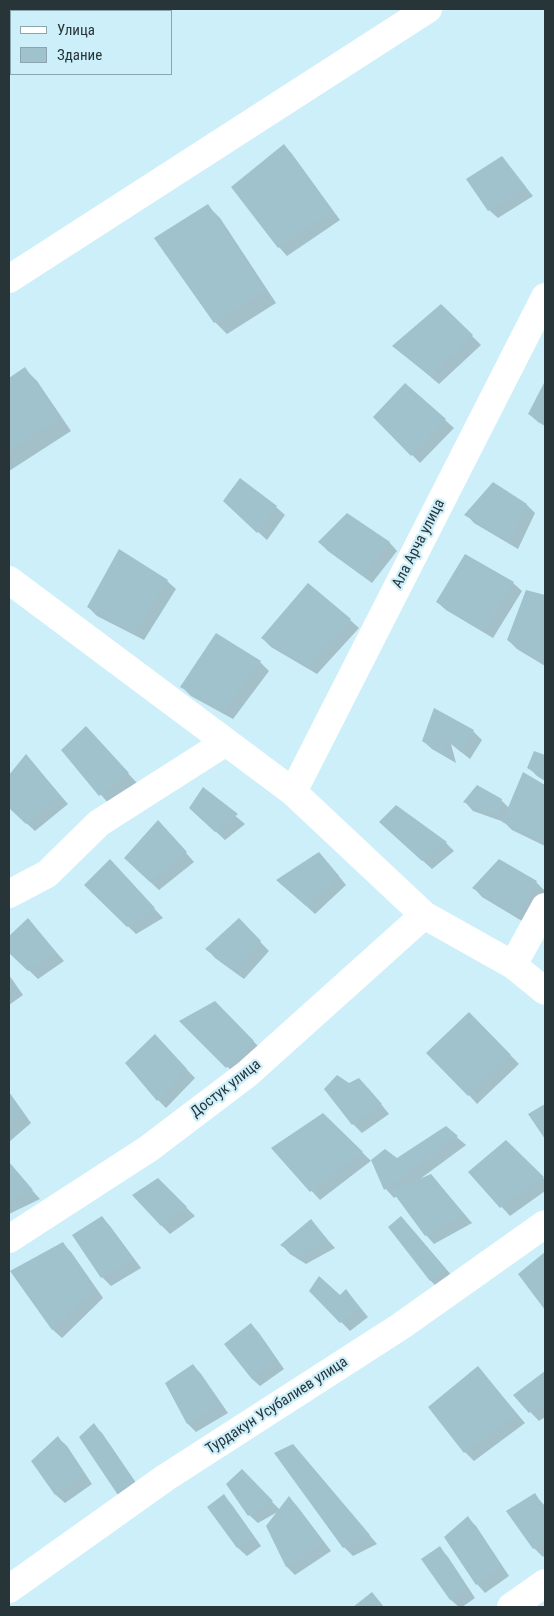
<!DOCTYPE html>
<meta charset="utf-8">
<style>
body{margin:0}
#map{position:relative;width:554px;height:1616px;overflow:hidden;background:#cceffa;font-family:"Roboto Condensed",sans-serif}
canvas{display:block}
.frame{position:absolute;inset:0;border:10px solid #273539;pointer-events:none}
.legend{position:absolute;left:10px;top:10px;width:162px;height:65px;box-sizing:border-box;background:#cceffa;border:1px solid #8aa5ad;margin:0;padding:6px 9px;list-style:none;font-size:15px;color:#273539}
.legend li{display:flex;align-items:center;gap:10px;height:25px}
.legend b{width:25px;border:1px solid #8aa5ad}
</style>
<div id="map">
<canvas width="554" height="1616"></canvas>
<div class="frame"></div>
<ul class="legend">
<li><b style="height:6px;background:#fff"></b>Улица</li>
<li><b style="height:14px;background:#a0c2cd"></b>Здание</li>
</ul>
</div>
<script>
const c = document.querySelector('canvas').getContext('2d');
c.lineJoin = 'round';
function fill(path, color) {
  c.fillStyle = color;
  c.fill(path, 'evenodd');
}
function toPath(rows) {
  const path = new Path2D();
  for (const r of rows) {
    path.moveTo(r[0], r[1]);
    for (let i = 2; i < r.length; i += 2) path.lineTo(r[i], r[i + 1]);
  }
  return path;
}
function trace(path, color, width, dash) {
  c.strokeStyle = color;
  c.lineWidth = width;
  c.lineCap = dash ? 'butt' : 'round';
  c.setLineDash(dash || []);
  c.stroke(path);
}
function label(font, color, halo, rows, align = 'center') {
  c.font = font + ' "Roboto Condensed",sans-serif';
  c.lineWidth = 4.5;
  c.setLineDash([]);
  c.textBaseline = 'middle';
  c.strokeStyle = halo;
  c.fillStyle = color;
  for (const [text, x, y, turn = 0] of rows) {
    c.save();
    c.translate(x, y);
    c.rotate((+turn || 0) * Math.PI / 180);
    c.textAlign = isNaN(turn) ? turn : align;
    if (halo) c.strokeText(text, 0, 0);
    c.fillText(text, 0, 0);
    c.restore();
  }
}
const shadow = toPath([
 [284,145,292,154,340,220,287,256,279,247,233,187],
 [502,158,533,196,498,218,489,210],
 [208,206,220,218,276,303,227,334,215,322],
 [441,305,481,345,439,384,394,346],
 [25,369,37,381,71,431,9,471,9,380],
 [545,384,545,426,538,422,529,414],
 [375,417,445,420,454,428,420,463],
 [527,505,535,513,518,549,474,523,466,514],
 [276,507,285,515,267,540,234,510],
 [319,542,389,542,397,551,372,583,328,551],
 [167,581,176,589,144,640,97,616,88,607],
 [513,583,522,591,493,638,446,610,437,602],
 [526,592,545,597,545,666,517,649,508,640],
 [350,620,359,628,317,674,271,647,262,638],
 [260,662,269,671,233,719,191,696,182,687],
 [473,731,482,740,470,759,451,744,456,763,432,749,423,741],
 [94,737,137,783,109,804,62,750],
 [535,752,545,756,545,781,537,776,528,767],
 [26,756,68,804,35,831,9,807,9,777],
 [524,774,545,787,545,846,512,830,504,822,473,811,465,802,501,800,509,808],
 [203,789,245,824,225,840,199,816],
 [396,807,446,843,454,851,432,869,390,831],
 [166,830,194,862,159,890,134,867],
 [328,863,346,885,315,914,287,888],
 [118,870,163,918,136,934,85,885],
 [536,882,545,891,527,924,482,897,474,888],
 [28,920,64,961,38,979,9,951,9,938],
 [239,920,269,951,244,979,215,958,207,949],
 [9,975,23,995,9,1005],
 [215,1003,262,1050,236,1075,181,1021],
 [469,1013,519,1064,477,1104,469,1095],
 [163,1045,195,1078,166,1108,158,1100],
 [348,1085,368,1088,389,1114,362,1133,353,1124],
 [9,1092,31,1123,9,1142],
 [323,1114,371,1161,385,1150,397,1160,446,1128,466,1145,420,1179,431,1175,472,1223,434,1244,426,1235,397,1196,394,1198,386,1189,372,1160,320,1200,273,1149],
 [506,1142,545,1180,545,1191,510,1216,470,1172],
 [9,1165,40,1199,9,1214],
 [158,1180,195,1216,170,1234,162,1226],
 [102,1217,110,1226,141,1268,111,1286,102,1277],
 [311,1221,335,1248,306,1264,290,1254,282,1245],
 [410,1227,453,1277,439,1289,430,1280],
 [62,1243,71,1252,103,1298,62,1338,53,1330,12,1271],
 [545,1253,545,1308,520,1274],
 [346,1290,368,1317,350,1331,311,1291,340,1297],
 [251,1324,259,1333,284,1369,260,1386,251,1378],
 [193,1365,201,1374,228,1413,196,1432,188,1424,167,1384],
 [478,1368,525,1423,474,1461,465,1452],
 [545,1373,545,1417,539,1421,514,1395],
 [94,1425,102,1433,143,1493,119,1494],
 [58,1438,67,1446,92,1484,65,1503,56,1495,33,1461],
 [301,1455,377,1544,353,1556,344,1547],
 [242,1471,280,1510,289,1498,297,1506,331,1551,295,1575,287,1567,268,1526,279,1511,258,1523,249,1515],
 [535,1495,545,1506,545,1555,543,1557,534,1548,508,1511],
 [224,1496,232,1505,261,1546,247,1556,238,1548,209,1507],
 [468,1518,476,1526,509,1576,485,1593,477,1584],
 [440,1548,448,1557,475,1598,462,1607,459,1607,451,1600,423,1559]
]);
const building = toPath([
 [284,144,332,210,278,248,231,187],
 [502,156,526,187,488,211,466,179],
 [208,204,265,290,214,323,154,238],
 [441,304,473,335,430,376,392,346],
 [25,367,60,418,9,451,9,378],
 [545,381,545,424,528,414],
 [405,383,446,419,411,456,373,417],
 [240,478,277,506,257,533,223,501],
 [493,482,527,504,509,541,464,515],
 [347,513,390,542,362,575,318,542],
 [119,549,168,580,135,632,87,607],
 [465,554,514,582,484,631,436,602],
 [308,583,351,619,308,666,261,638],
 [526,590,545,595,545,649,540,661,507,640],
 [216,633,261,661,224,711,180,687],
 [434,708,474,730,461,752,444,738,448,756,422,741],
 [86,726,129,773,99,796,61,750],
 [534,751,545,755,545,778,527,768],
 [26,754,60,795,26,824,9,808,9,775],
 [523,772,545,785,545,842,502,822],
 [477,785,502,799,497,815,463,802],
 [203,787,238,814,215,832,189,808],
 [396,805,447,842,422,861,379,822],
 [158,820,187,852,150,882,124,858],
 [319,852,339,876,306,906,276,880],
 [110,859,155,908,127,927,84,885],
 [499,859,537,881,518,916,472,888],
 [28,918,56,952,28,971,9,953,9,936],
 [239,918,261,941,235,971,205,949],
 [215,1001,254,1041,226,1068,179,1021],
 [469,1012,511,1055,468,1096,426,1053],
 [155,1034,187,1069,157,1101,125,1063],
 [337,1075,349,1083,359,1078,382,1104,352,1125,324,1089],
 [9,1094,23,1114,9,1126],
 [545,1104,545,1139,528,1114],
 [323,1113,363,1152,310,1192,271,1148],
 [446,1126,458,1136,384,1190,371,1160,385,1149,397,1158],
 [506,1140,544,1177,500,1208,468,1172],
 [9,1162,33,1190,9,1201],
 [431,1174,464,1214,425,1236,392,1191],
 [158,1178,187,1207,161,1226,132,1195],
 [102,1216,133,1259,101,1278,72,1235],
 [401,1216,445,1268,430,1281,388,1227],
 [311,1219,327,1239,297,1256,280,1245],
 [63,1242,95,1289,52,1330,10,1271],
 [545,1252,545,1310,518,1274],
 [319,1276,340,1295,346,1289,360,1308,340,1323,309,1291],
 [251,1323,276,1360,251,1378,224,1344],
 [193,1364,220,1403,187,1424,165,1383],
 [478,1366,517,1414,464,1453,428,1407],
 [545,1371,545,1403,529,1413,513,1395],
 [94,1423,136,1484,118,1495,79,1437],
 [58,1436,84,1475,55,1495,31,1461],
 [293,1444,370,1535,343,1548,274,1453],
 [242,1469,273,1501,248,1516,226,1484],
 [535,1493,545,1509,545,1540,533,1549,506,1511],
 [224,1494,253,1537,237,1548,207,1507],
 [289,1496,323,1542,286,1567,266,1526],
 [468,1516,501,1567,476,1585,444,1537],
 [440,1546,467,1589,450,1600,421,1559],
 [372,1592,384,1607,353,1607]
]);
const minor = toPath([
 [9,279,428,9],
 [9,580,293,792,424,915,513,965,545,991],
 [293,792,545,297],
 [9,894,47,874,99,823,226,742],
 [513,965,545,907],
 [9,1239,148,1149,247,1074,424,915],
 [9,1589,165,1478,401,1326,545,1224],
 [511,1607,545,1583]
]);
const streetNames = [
 ["Ала Арча улица",419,544,-63],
 ["Достук улица",226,1089,-38],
 ["Турдакун Усубалиев улица",277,1406,-33]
];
fill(shadow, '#0003');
fill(building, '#a0c2cd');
trace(minor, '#fff', 28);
label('15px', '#273539', '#cceffa', streetNames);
</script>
